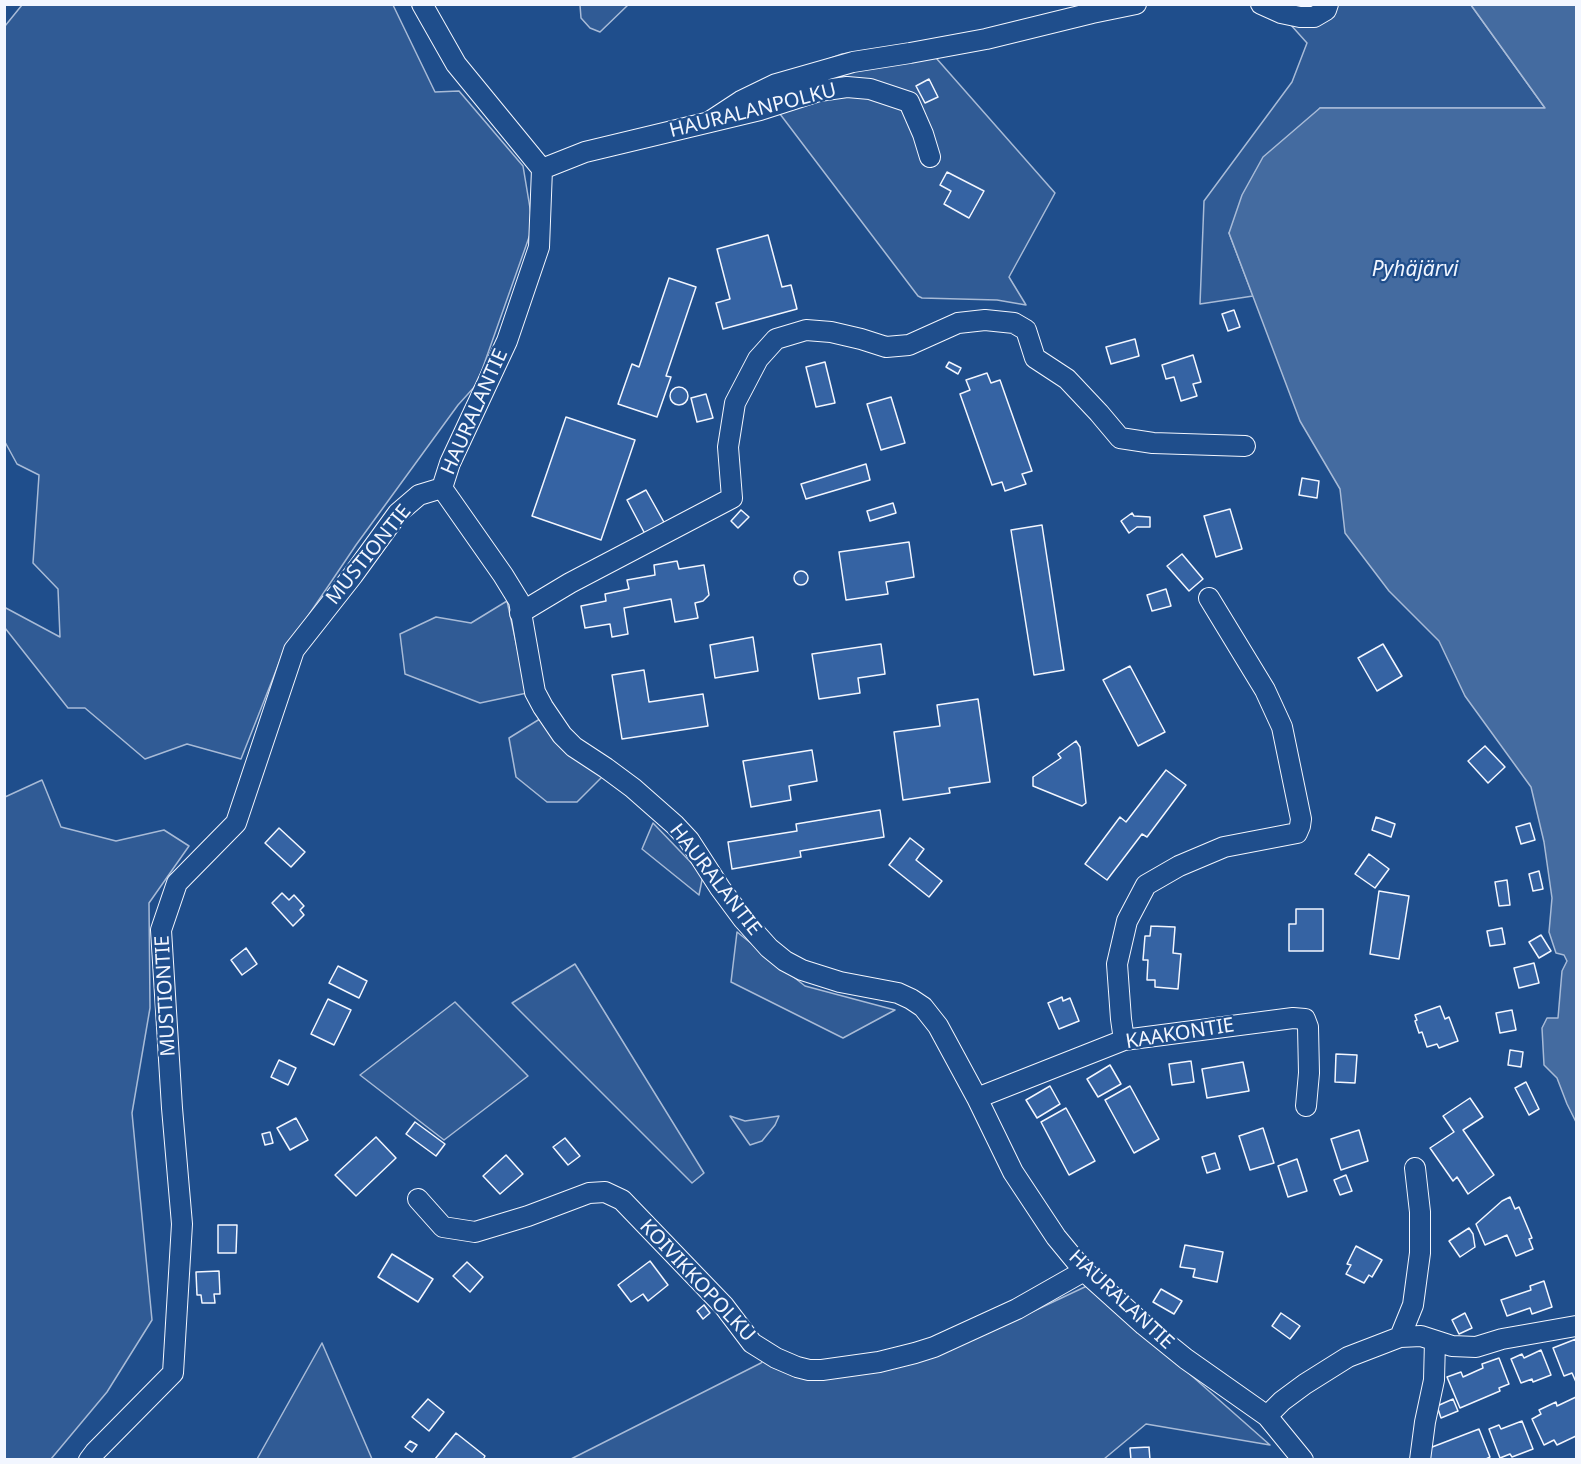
<!DOCTYPE html>
<meta charset="utf-8">
<style>
body{margin:0}
#map{position:relative;width:1581px;height:1464px;overflow:hidden;background:#1f4e8c;font-family:"Noto Sans",sans-serif}
canvas{display:block}
.frame{position:absolute;inset:0;border:6px solid #f2f6ff;pointer-events:none}
</style>
<div id="map">
<canvas width="1581" height="1464"></canvas>
<div class="frame"></div>
</div>
<script>
const c = document.querySelector('canvas').getContext('2d');
c.lineJoin = 'round';
function fill(path, color) {
  c.fillStyle = color;
  c.fill(path, 'evenodd');
}
function toPath(rows) {
  const path = new Path2D();
  for (const r of rows) {
    if (r.length === 3) {
      path.moveTo(r[0] + r[2], r[1]);
      path.arc(r[0], r[1], r[2], 0, 2 * Math.PI);
      continue;
    }
    path.moveTo(r[0], r[1]);
    for (let i = 2; i < r.length; i += 2) path.lineTo(r[i], r[i + 1]);
  }
  return path;
}
function trace(path, color, width, dash) {
  c.strokeStyle = color;
  c.lineWidth = width;
  c.lineCap = dash ? 'butt' : 'round';
  c.setLineDash(dash || []);
  c.stroke(path);
}
function label(font, color, halo, rows, align = 'center') {
  c.font = font + ' "Noto Sans",sans-serif';
  c.lineWidth = 4.5;
  c.setLineDash([]);
  c.textBaseline = 'middle';
  c.strokeStyle = halo;
  c.fillStyle = color;
  for (const [text, x, y, turn = 0] of rows) {
    c.save();
    c.translate(x, y);
    c.rotate((+turn || 0) * Math.PI / 180);
    c.textAlign = isNaN(turn) ? turn : align;
    if (halo) c.strokeText(text, 0, 0);
    c.fillText(text, 0, 0);
    c.restore();
  }
}
const green = toPath([
 [22,5,393,5,435,92,459,91,523,166,533,226,477,384,458,405,356,545,283,653,241,759,187,744,145,759,85,708,68,708,5,628,4,607,60,637,58,589,33,563,39,475,17,464,5,442,5,26,22,5],
 [580,5,580,4,628,5,600,32,590,28,581,18,580,5],
 [1273,5,1471,5,1545,108,1320,108,1229,233,1253,296,1200,304,1204,201,1292,82,1307,43,1273,5],
 [922,42,1055,193,1009,277,1026,305,997,300,922,298,918,296,758,85,842,54,922,42],
 [507,601,527,693,480,703,405,674,400,634,436,617,471,623,507,601],
 [543,717,604,775,577,802,547,802,516,777,509,738,543,717],
 [42,780,61,827,116,841,164,830,189,846,149,903,150,1008,132,1113,152,1320,107,1392,51,1459,5,1459,5,797,42,780],
 [653,823,703,875,699,895,642,849,653,823],
 [737,932,805,986,895,1010,843,1038,731,982,737,932],
 [575,964,704,1173,692,1183,512,1003,575,964],
 [455,1002,528,1076,444,1140,360,1075,455,1002],
 [730,1116,745,1121,779,1116,775,1125,762,1141,750,1145,730,1116],
 [1089,1285,1270,1445,1146,1424,1104,1459,569,1460,761,1363,767,1356,778,1364,899,1365,970,1341,1089,1285],
 [322,1343,372,1459,257,1459,322,1343]
]);
const water = toPath([
 [1471,5,1576,5,1576,1122,1567,1104,1557,1078,1544,1065,1542,1028,1547,1018,1558,1018,1562,971,1567,961,1564,955,1556,953,1549,932,1552,898,1544,842,1531,787,1465,696,1439,641,1389,591,1345,533,1340,489,1300,421,1229,233,1242,195,1263,157,1320,108,1545,108,1471,5]
]);
const building = toPath([
 [929,79,938,97,925,103,916,86,929,79],
 [947,172,984,191,969,218,944,204,951,191,940,185,947,172],
 [768,235,782,287,791,285,797,309,723,329,716,303,730,299,717,249,768,235],
 [669,278,696,287,666,376,671,377,657,417,618,404,632,364,639,367,669,278],
 [1234,310,1240,327,1228,331,1222,314,1234,310],
 [1135,339,1139,356,1111,364,1106,347,1135,339],
 [1193,355,1201,382,1193,384,1197,396,1181,401,1174,377,1166,379,1162,365,1193,355],
 [825,362,835,403,816,407,806,367,825,362],
 [949,362,961,368,958,374,946,367,949,362],
 [987,373,991,383,1000,380,1032,471,1022,474,1026,484,1005,491,1002,482,992,485,960,394,970,390,966,380,987,373],
 [679,396,9],
 [706,394,713,418,697,422,691,398,706,394],
 [891,397,905,443,881,450,867,404,891,397],
 [566,417,635,440,601,540,532,516,566,417],
 [866,464,870,480,806,499,801,484,866,464],
 [1302,478,1319,481,1317,498,1299,495,1302,478],
 [646,490,665,524,645,534,627,500,646,490],
 [893,503,896,513,870,521,867,511,893,503],
 [1230,509,1242,549,1216,557,1204,516,1230,509],
 [741,510,749,517,738,528,731,521,741,510],
 [1132,513,1134,516,1150,517,1150,527,1137,527,1129,533,1121,521,1132,513],
 [1042,525,1064,670,1034,675,1011,530,1042,525],
 [909,542,914,577,886,582,888,594,846,600,839,552,909,542],
 [1182,554,1203,579,1189,591,1167,566,1182,554],
 [677,561,679,569,704,565,709,595,703,601,695,603,698,618,675,622,671,599,624,608,628,634,612,637,610,624,585,628,581,606,606,601,605,594,629,589,627,580,655,575,654,565,677,561],
 [801,578,7],
 [1166,589,1171,606,1152,611,1147,595,1166,589],
 [753,637,758,671,715,678,710,645,753,637],
 [881,644,885,674,858,678,860,693,819,699,812,654,881,644],
 [1383,644,1402,676,1377,691,1358,658,1383,644],
 [1130,666,1165,732,1138,746,1103,680,1130,666],
 [644,670,649,702,703,694,708,726,622,739,612,675,644,670],
 [978,699,990,782,949,788,950,793,903,800,894,732,940,726,937,705,978,699],
 [1076,741,1080,747,1086,803,1082,806,1033,786,1033,777,1061,758,1058,754,1076,741],
 [1485,746,1505,767,1488,783,1468,761,1485,746],
 [812,750,817,781,789,786,791,800,751,807,743,761,812,750],
 [1166,770,1186,785,1147,837,1142,834,1107,880,1085,864,1120,817,1126,822,1166,770],
 [880,810,884,837,800,851,801,857,732,869,728,842,797,831,796,824,880,810],
 [1376,817,1395,824,1391,837,1372,830,1376,817],
 [1530,823,1535,840,1521,844,1516,827,1530,823],
 [279,828,305,852,291,867,265,843,279,828],
 [910,838,924,849,916,860,942,881,929,897,889,865,910,838],
 [1369,854,1389,869,1375,888,1355,874,1369,854],
 [1539,871,1543,889,1533,891,1529,874,1539,871],
 [1507,880,1510,905,1499,906,1495,882,1507,880],
 [1379,891,1409,896,1399,959,1370,954,1379,891],
 [282,893,289,900,294,895,304,906,300,910,304,915,293,926,272,903,282,893],
 [1296,909,1323,909,1323,951,1289,951,1289,924,1296,924,1296,909],
 [1151,926,1175,927,1173,953,1181,954,1178,989,1155,987,1155,980,1147,980,1148,960,1143,960,1145,936,1150,936,1151,926],
 [1502,928,1505,944,1490,946,1487,931,1502,928],
 [1541,935,1551,951,1539,958,1529,942,1541,935],
 [246,948,257,964,242,975,231,960,246,948],
 [1534,963,1539,983,1519,988,1514,968,1534,963],
 [338,966,367,981,359,998,329,983,338,966],
 [1062,997,1063,1001,1070,998,1079,1021,1059,1029,1048,1003,1062,997],
 [328,999,351,1010,334,1045,311,1034,328,999],
 [1440,1006,1445,1019,1449,1017,1458,1041,1439,1048,1437,1044,1427,1047,1422,1032,1419,1033,1415,1021,1417,1020,1415,1015,1440,1006],
 [1512,1010,1516,1030,1500,1033,1496,1013,1512,1010],
 [1510,1050,1523,1052,1521,1067,1508,1065,1510,1050],
 [1336,1054,1357,1055,1355,1083,1335,1082,1336,1054],
 [279,1060,296,1068,288,1085,271,1077,279,1060],
 [1191,1061,1194,1082,1172,1085,1169,1064,1191,1061],
 [1243,1062,1249,1091,1207,1098,1202,1069,1243,1062],
 [1110,1065,1121,1084,1098,1097,1087,1079,1110,1065],
 [1526,1082,1539,1109,1529,1115,1515,1088,1526,1082],
 [1050,1086,1060,1104,1037,1118,1026,1100,1050,1086],
 [1130,1086,1159,1139,1134,1153,1105,1100,1130,1086],
 [1470,1098,1483,1117,1463,1130,1494,1175,1468,1194,1457,1177,1453,1181,1430,1148,1454,1132,1443,1116,1470,1098],
 [1066,1108,1095,1161,1069,1175,1041,1122,1066,1108],
 [296,1118,308,1140,290,1150,277,1128,296,1118],
 [415,1122,445,1144,436,1156,406,1134,415,1122],
 [1263,1128,1274,1163,1250,1170,1239,1136,1263,1128],
 [1359,1130,1368,1161,1341,1170,1331,1139,1359,1130],
 [270,1132,273,1143,265,1145,262,1134,270,1132],
 [376,1137,396,1158,356,1196,335,1175,376,1137],
 [565,1138,580,1156,568,1165,553,1147,565,1138],
 [1215,1153,1220,1169,1207,1173,1202,1157,1215,1153],
 [506,1155,523,1174,500,1194,483,1176,506,1155],
 [1297,1159,1307,1191,1288,1197,1278,1166,1297,1159],
 [1346,1175,1352,1191,1340,1195,1334,1180,1346,1175],
 [1510,1197,1515,1209,1519,1207,1532,1238,1529,1239,1533,1249,1516,1256,1507,1235,1485,1245,1476,1224,1502,1201,1510,1197],
 [218,1225,237,1225,236,1253,218,1253,218,1225],
 [1469,1228,1473,1234,1475,1247,1460,1257,1449,1241,1469,1228],
 [1185,1245,1223,1252,1217,1282,1193,1277,1195,1269,1180,1267,1185,1245],
 [1356,1246,1382,1260,1372,1277,1369,1275,1364,1283,1346,1274,1351,1265,1347,1264,1356,1246],
 [392,1254,433,1279,418,1302,378,1277,392,1254],
 [650,1261,668,1285,648,1301,643,1294,631,1302,618,1285,650,1261],
 [467,1262,483,1277,470,1292,453,1276,467,1262],
 [219,1271,220,1294,214,1294,215,1303,202,1303,201,1295,197,1295,196,1272,219,1271],
 [1544,1281,1552,1307,1532,1314,1530,1308,1507,1316,1501,1300,1531,1290,1530,1286,1544,1281],
 [1161,1289,1182,1301,1174,1314,1153,1302,1161,1289],
 [704,1305,710,1313,703,1319,697,1311,704,1305],
 [1281,1313,1300,1326,1290,1339,1272,1326,1281,1313],
 [1465,1313,1472,1328,1459,1334,1452,1320,1465,1313],
 [1576,1339,1576,1382,1572,1373,1564,1376,1553,1348,1576,1339],
 [1541,1350,1551,1375,1533,1382,1532,1379,1521,1383,1511,1359,1522,1354,1524,1358,1541,1350],
 [1499,1358,1509,1384,1499,1388,1500,1391,1460,1408,1447,1377,1461,1372,1463,1377,1483,1368,1482,1364,1499,1358],
 [1576,1397,1576,1436,1557,1445,1554,1440,1544,1445,1532,1419,1541,1414,1539,1410,1556,1402,1557,1406,1576,1397],
 [428,1399,444,1412,429,1431,412,1417,428,1399],
 [1453,1399,1458,1411,1441,1418,1437,1406,1453,1399],
 [1522,1421,1533,1449,1512,1457,1510,1454,1500,1458,1489,1429,1499,1425,1501,1429,1522,1421],
 [1479,1429,1490,1457,1484,1460,1431,1460,1427,1449,1479,1429],
 [456,1433,485,1456,483,1460,435,1459,456,1433],
 [410,1441,417,1445,412,1452,405,1447,410,1441],
 [1149,1447,1150,1460,1131,1460,1130,1448,1149,1447]
]);
const minor = toPath([
 [422,4,456,64,542,169,539,247,507,341,450,463,442,488],
 [1261,4,1281,13,1300,17,1314,17,1326,10,1328,4],
 [709,122,741,101,776,84,853,62,910,53,986,39,1092,13,1136,4],
 [542,169,585,152,760,110,819,91,847,87,870,89,909,102,923,134,930,157],
 [442,488,503,575,519,601,535,692,543,707,562,735,574,747,606,768,633,788,675,825,689,840,720,888,743,919,769,948,785,961,802,970,840,982,898,993,911,999,923,1007,938,1026,977,1098,1013,1172,1056,1237,1084,1271,1144,1325,1186,1359,1267,1416,1303,1460],
 [520,613,570,583,732,498,728,447,735,403,758,359,776,339,806,330,831,332,861,339,886,347,909,345,958,323,985,320,1014,323,1026,330,1035,358,1067,379,1099,413,1120,438,1153,443,1245,446],
 [1124,1040,1121,1019,1117,964,1127,921,1146,885,1179,866,1224,847,1297,833,1300,826,1301,819,1282,727,1265,690,1209,598],
 [977,1098,1124,1040,1293,1018,1305,1019,1308,1027,1309,1073,1306,1106],
 [418,1199,443,1227,475,1232,528,1216,589,1193,605,1192,622,1200,724,1306,752,1343,776,1358,797,1367,809,1370,822,1370,879,1362,915,1353,934,1347,1017,1309,1084,1271],
 [1400,1337,1413,1305,1420,1253,1420,1212,1415,1168],
 [1267,1416,1282,1401,1305,1384,1348,1357,1400,1337,1421,1336,1452,1346,1476,1347,1502,1339,1576,1326],
 [89,1460,95,1452,173,1373,182,1224,172,1108,161,930,177,883,236,823,294,650,353,575,398,513,419,495,442,488],
 [1420,1460,1425,1422,1434,1380,1435,1341]
]);
const streetNames = [
 ["HAURALANPOLKU",753,111,-14],
 ["HAURALANTIE",475,412,-66],
 ["MUSTIONTIE",369,555,-51],
 ["HAURALANTIE",715,880,52],
 ["MUSTIONTIE",166,996,-93],
 ["KAAKONTIE",1180,1034,-9],
 ["KOIVIKKOPOLKU",697,1281,47],
 ["HAURALANTIE",1121,1300,43]
];
const waterNames = [
 ["Pyhäjärvi",1415,270]
];
fill(green, '#305b95');
trace(green, '#a8bbd7', 1.5);
fill(water, '#446ba0');
trace(water, '#a8bbd7', 1.5);
fill(building, '#3563a3');
trace(building, '#f2f6ff', 1.5);
trace(minor, '#f2f6ff', 22);
trace(minor, '#1f4e8c', 20);
label('20px', '#f2f6ff', '#1f4e8c', streetNames);
label('italic 21px', '#f2f6ff', '#1f4e8c', waterNames);
</script>
